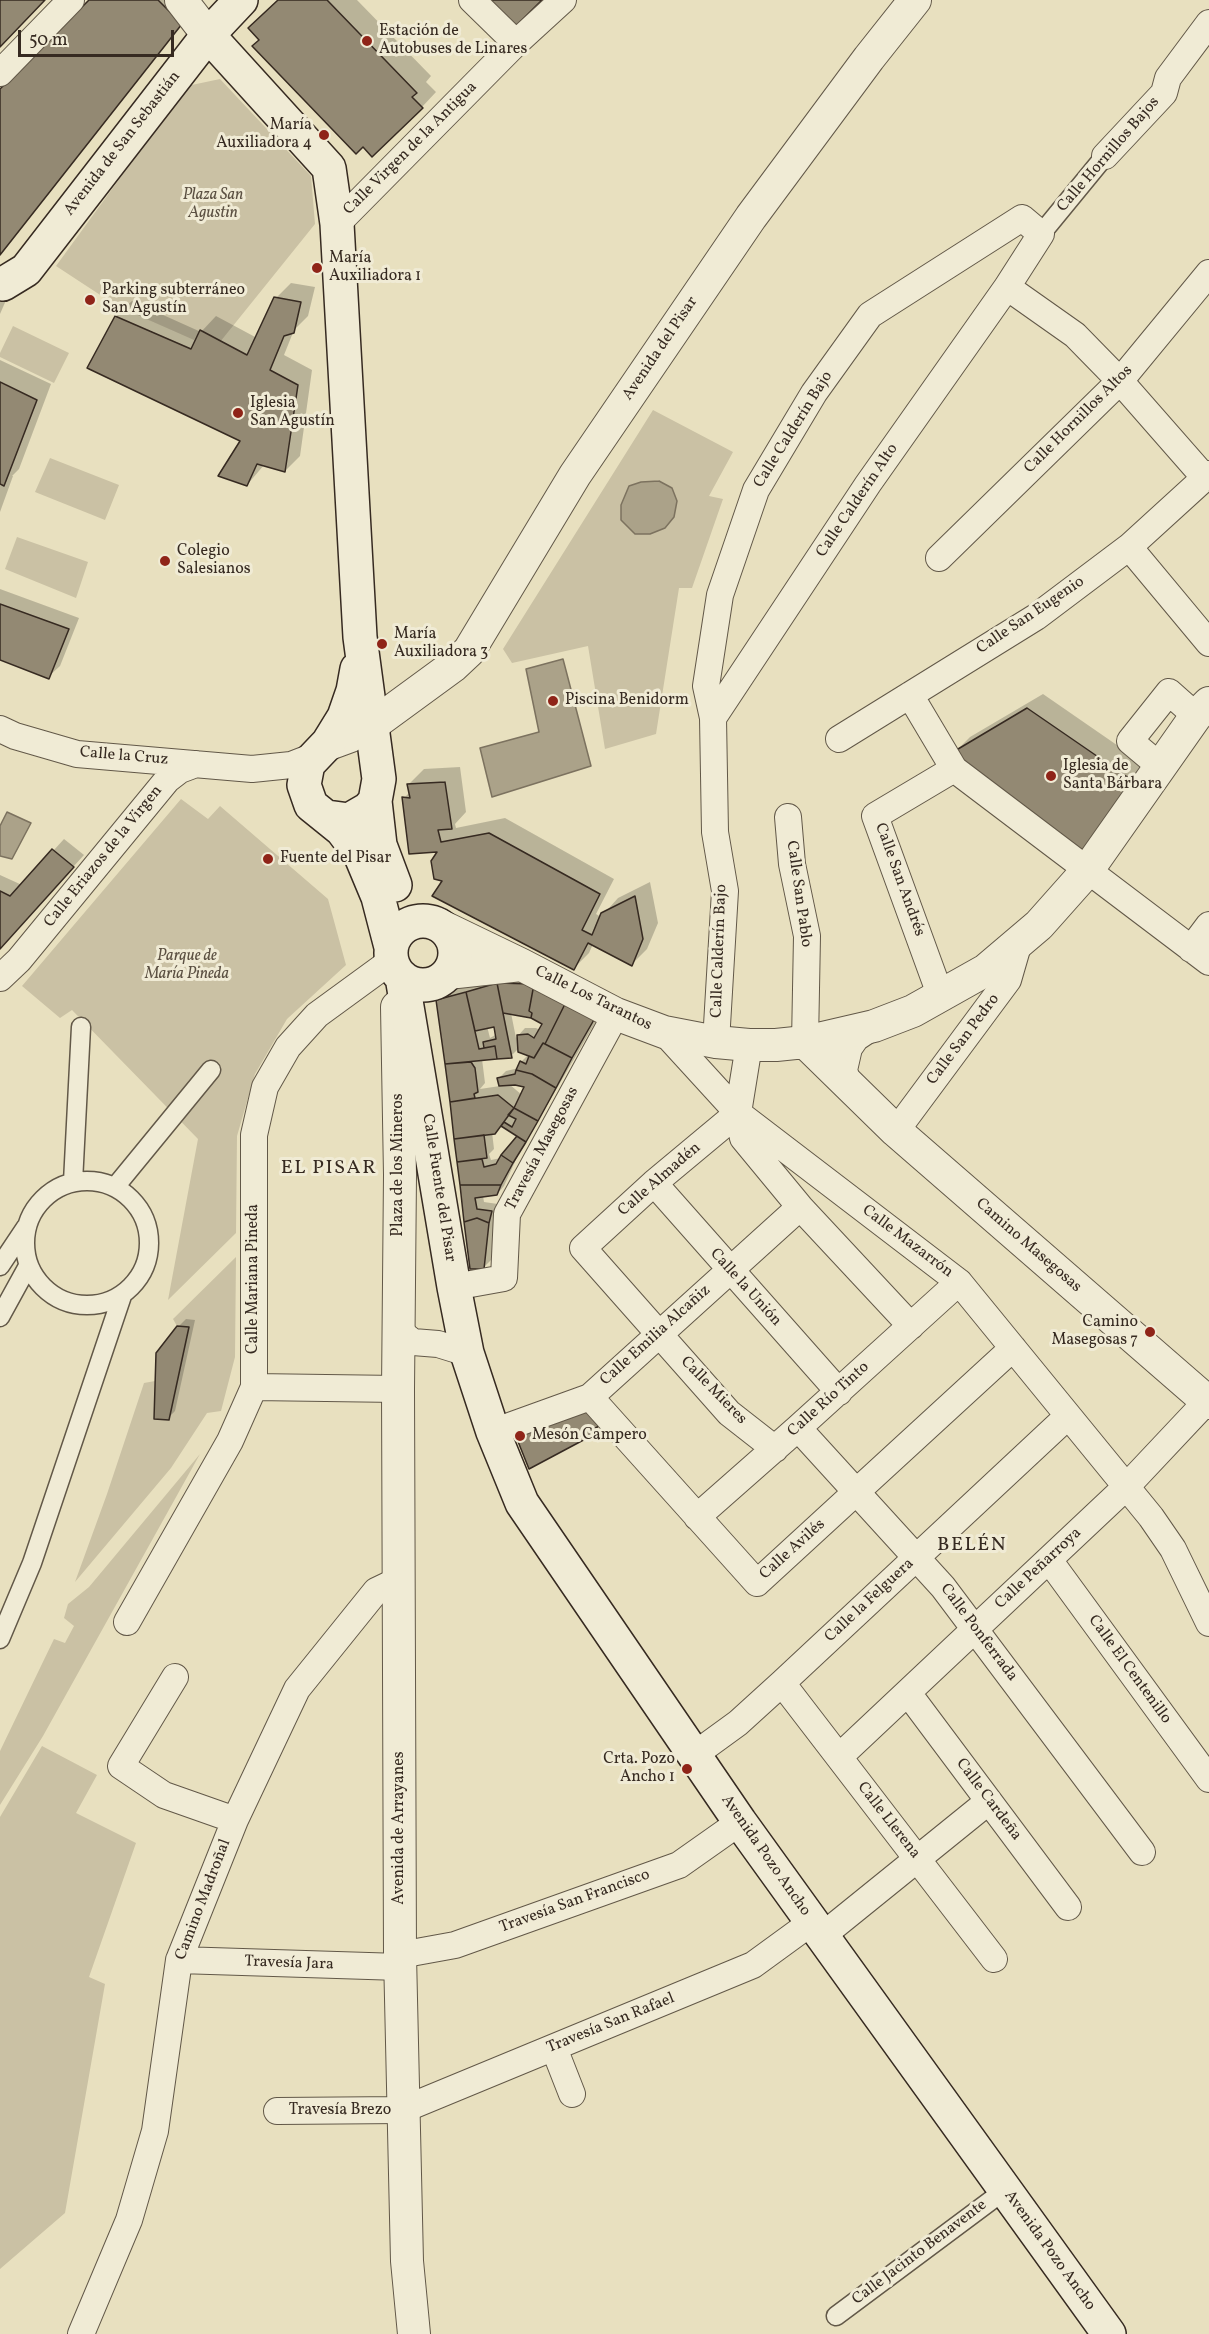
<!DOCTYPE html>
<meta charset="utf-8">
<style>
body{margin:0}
#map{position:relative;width:1209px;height:2334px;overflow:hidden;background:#e8e0bf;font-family:Vollkorn,serif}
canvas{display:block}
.scale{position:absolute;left:18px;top:30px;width:156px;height:27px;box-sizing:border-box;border:3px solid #362a21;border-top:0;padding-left:8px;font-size:18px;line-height:21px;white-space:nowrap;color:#362a21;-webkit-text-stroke:4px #f0ebd5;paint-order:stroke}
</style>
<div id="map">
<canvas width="1209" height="2334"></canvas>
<div class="scale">50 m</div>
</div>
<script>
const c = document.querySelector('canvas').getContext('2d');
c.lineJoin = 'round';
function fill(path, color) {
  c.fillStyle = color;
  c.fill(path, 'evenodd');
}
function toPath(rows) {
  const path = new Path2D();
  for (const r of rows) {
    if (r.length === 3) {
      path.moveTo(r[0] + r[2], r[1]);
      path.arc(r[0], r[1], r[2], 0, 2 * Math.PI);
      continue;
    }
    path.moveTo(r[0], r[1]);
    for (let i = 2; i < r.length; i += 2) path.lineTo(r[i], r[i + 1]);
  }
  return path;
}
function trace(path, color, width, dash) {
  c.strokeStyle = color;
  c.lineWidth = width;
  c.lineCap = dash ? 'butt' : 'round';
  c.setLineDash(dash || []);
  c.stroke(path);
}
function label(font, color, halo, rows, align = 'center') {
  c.font = font + ' Vollkorn,serif';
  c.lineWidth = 6;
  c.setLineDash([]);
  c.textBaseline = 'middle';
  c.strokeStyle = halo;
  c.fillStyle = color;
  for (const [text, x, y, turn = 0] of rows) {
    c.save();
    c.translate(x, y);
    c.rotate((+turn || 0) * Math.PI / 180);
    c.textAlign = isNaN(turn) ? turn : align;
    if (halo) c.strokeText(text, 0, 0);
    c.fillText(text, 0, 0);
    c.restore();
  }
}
const green = toPath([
 [220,79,311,176,315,224,220,342,200,330,194,340,117,306,56,266,187,86],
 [13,326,69,353,54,383,0,357,0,353],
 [653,410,733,452,709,496,723,499,692,588,679,588,656,734,605,749,588,646,512,663,503,649],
 [50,458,119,485,105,520,35,492],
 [17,537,88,562,76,598,5,569],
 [181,799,208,819,220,806,328,899,346,965,287,1019,255,1074,237,1136,236,1233,168,1300,198,1139,72,1010,60,1018,22,986],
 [236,1257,235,1357,221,1411,207,1413,171,1468,75,1582,107,1494,144,1383,155,1381,154,1419,169,1420,188,1327,177,1326,173,1319],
 [200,1454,43,1736,0,1805,0,1751,54,1639,65,1643,74,1626,64,1618,68,1604,89,1587],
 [42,1746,97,1775,76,1813,136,1843,89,1977,105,1984,65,2213,0,2269,0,1817]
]);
const water = toPath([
 [659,481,672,488,677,501,674,517,665,528,650,534,635,534,621,520,621,505,629,486,641,482,659,481],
 [563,659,591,766,492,797,480,748,539,732,526,669,563,659],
 [7,812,31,823,12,859,0,856,0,826,7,812]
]);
const shadow = toPath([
 [91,0,188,0,185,17,0,254,0,91],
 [279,0,357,0,431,76,426,82,436,92,422,107,261,40],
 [291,283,315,287,308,316,294,330,284,355,312,370,300,456,285,471,264,465,247,485,242,440,89,367,116,316,132,301,201,332,216,316,257,338,276,298],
 [0,286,7,298,0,314],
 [0,360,51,384,19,469,12,476,13,476,0,512],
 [0,589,79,618,60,666,48,677,0,658],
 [1043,694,1153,770,1101,840,955,752,970,737],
 [460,767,466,812,455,824,456,828,505,818,614,879,596,914,601,917,618,898,650,882,658,923,647,949,632,964,593,944,589,953,574,968,444,880,440,850,404,798,410,792,409,784,424,769],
 [64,839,84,855,0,947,0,875,22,885],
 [506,976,602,1011,518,1155,504,1186,497,1194,483,1196,484,1202,498,1204,491,1260,484,1267,471,1268,438,1000,449,989],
 [511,1013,532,1017,544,1023,540,1030,536,1028,525,1028,516,1038],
 [495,1025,497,1034,490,1038,487,1026],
 [519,1048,529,1054,522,1061,519,1068,506,1071,499,1078,500,1086,480,1089,485,1083,482,1059,511,1056],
 [509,1084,526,1087,522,1095],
 [502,1124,519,1136,501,1158,491,1160,489,1154,494,1149,492,1132],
 [186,1319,195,1320,175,1411,168,1418,178,1327]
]);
const building = toPath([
 [0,0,45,0,0,47,0,0],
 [89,0,158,0,182,24,0,255,0,89,89,0],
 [278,0,327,0,417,93,412,97,423,108,372,157,363,147,356,154,252,46,259,40,248,28,278,0],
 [488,0,542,0,515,27,488,0],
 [274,297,301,302,294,333,284,336,270,370,298,385,285,472,257,464,247,486,218,476,240,441,87,368,115,316,191,349,200,330,247,355,274,297],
 [0,382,37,400,4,486,0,484,0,382],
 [0,604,69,629,49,679,0,660,0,604],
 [1027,708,1139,785,1086,857,953,752,1027,708],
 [445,782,452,829,438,830,441,842,489,833,600,894,582,930,592,935,601,913,635,896,643,939,632,966,588,943,574,970,432,896,442,881,434,879,431,861,437,852,409,854,402,797,410,798,407,784,445,782],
 [52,849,74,867,0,949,0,891,10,896,52,849],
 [497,983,512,1058,497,1059,495,1046,484,1048,483,1042,496,1039,494,1027,475,1031,466,992,497,983],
 [497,983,534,984,529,1011,532,1013,531,1018,503,1013,497,983],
 [534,984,566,1002,545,1044,543,1043,534,1058,518,1052,517,1035,528,1034,534,1038,542,1024,531,1018,532,1013,529,1011,534,984],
 [466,992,479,1049,495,1046,497,1059,445,1064,436,1000,466,992],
 [566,1002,595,1018,572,1058,545,1044,566,1002],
 [543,1043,572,1058,556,1088,532,1074,516,1070,520,1061,526,1064,529,1056,534,1058,543,1043],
 [471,1062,475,1068,478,1092,474,1094,475,1098,450,1102,445,1064,471,1062],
 [516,1070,532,1074,556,1088,538,1121,514,1108,524,1087,515,1085,499,1086,497,1078,515,1074,516,1070],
 [498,1095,514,1108,495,1134,454,1139,450,1102,498,1095],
 [514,1108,538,1121,526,1142,501,1126,504,1122,512,1127,516,1119,508,1115,514,1108],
 [484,1135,487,1158,457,1162,454,1139,484,1135],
 [517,1136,526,1142,513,1163,501,1155,517,1136],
 [501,1155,513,1163,501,1185,460,1185,457,1162,482,1159,484,1167,496,1164,501,1155],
 [460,1185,501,1185,497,1195,475,1198,477,1209,492,1211,489,1223,477,1218,464,1222,460,1185],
 [477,1218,489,1223,484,1269,470,1269,464,1222,477,1218],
 [177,1326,189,1327,169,1420,154,1419,156,1353,177,1326],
 [582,1406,599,1426,589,1432,591,1436,529,1469,513,1429,582,1406]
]);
const pedestrian = toPath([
 [1041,234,1105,156],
 [87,1243,62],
 [73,1182,81,1027],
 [115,1187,211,1070],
 [0,1266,26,1227],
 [0,1317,28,1266],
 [0,1639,32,1563,122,1296],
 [836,2316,1005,2190]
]);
const minor = toPath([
 [472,0,516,43],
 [0,73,71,0],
 [1105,156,1164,93,1168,78,1209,23],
 [337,224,516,43,563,0],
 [1007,287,1075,335,1120,381,1205,478],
 [1129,547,1209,643],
 [939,558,1120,381,1209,273],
 [910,695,954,769,1209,962],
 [713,718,868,484,1007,287,1041,234,1022,218,870,315,814,393,756,490,720,595,706,686,713,718,715,832,725,891,716,1042],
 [0,729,15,736,77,754,252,769,291,765,314,756],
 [839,739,1036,617,1129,547,1209,474],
 [332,746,351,739,371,726],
 [1161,767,1130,741,1169,692,1196,716],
 [788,817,792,864,807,936,805,1042],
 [1191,949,1209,925],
 [0,978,19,960,167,780,180,770,196,764],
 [941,997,875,816,954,769],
 [664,1032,738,1113,959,1282,1151,1517,1173,1549,1209,1623],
 [749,1045,738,1113,743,1138,800,1207,911,1326],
 [849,1087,844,1070,849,1048,856,1038,874,1026],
 [738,1113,654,1183,583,1248,729,1413,775,1449],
 [896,1131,1008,980,1019,942],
 [654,1183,839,1392],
 [454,1287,504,1278,507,1214,616,1014],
 [398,1322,404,1335,413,1342,438,1344,467,1353],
 [254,1387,398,1389],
 [590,1397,757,1583,1013,1348],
 [798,1428,943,1587,1142,1852],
 [493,1432,590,1397,800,1207],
 [697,1517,798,1428,959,1282],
 [1049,1560,1209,1779],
 [127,1622,230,1441,254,1387,254,1135,265,1087,288,1047,317,1015,391,961],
 [175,1677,121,1766,164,1795,235,1820],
 [782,1683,994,1959],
 [908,1693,1068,1907],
 [694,1755,738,1723,782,1683,1068,1416],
 [839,1757,1127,1486,1207,1401],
 [822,1936,989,1801],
 [400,1955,455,1945,679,1865,740,1822],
 [179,1960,400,1967],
 [554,2048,572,2094],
 [277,2111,402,2110,753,1965,812,1922],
 [81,2334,129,2220,155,2131,179,1960,235,1820,297,1689,376,1591,399,1580]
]);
const tertiary = toPath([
 [181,0,208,35],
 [371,726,453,666,469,651,575,475,751,217,869,58,915,0],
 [437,924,522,965,616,1014,664,1032,716,1042,749,1045,776,1045,805,1042,874,1026,913,1011,986,970,1039,925,1087,871,1196,716,1209,703],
 [448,973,521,965],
 [397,1007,400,1175,398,1389,400,1955,407,2261,414,2334],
 [805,1042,896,1131,1209,1403]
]);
const secondary = toPath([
 [208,35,329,168,337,224,360,637,379,779,375,801,368,809,349,820,327,817],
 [0,283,3,284,26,270,208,35,241,0],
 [357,669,353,691,344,717,328,743,308,764,304,785,311,805,342,830,360,854,378,897,391,947],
 [375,801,380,845,395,885],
 [423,953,32],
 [402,977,454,1287,467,1353,493,1432,522,1503,740,1822,1109,2334]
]);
const markers = [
 [367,41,6,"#8f2418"],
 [324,135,6,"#8f2418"],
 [317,268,6,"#8f2418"],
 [90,300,6,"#8f2418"],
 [238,413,6,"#8f2418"],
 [165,561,6,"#8f2418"],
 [382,644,6,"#8f2418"],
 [553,701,6,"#8f2418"],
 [1051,776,6,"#8f2418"],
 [268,859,6,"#8f2418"],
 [1150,1332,6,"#8f2418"],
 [520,1436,6,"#8f2418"],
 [687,1769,6,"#8f2418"]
];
const poiNames = [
 ["Estación de",379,32],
 ["Autobuses de Linares",379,50],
 ["María",312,126,"right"],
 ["Auxiliadora 4",312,144,"right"],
 ["María",329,259],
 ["Auxiliadora 1",329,277],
 ["Parking subterráneo",102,291],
 ["San Agustín",102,309],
 ["Iglesia",250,404],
 ["San Agustín",250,422],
 ["Colegio",177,552],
 ["Salesianos",177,570],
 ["María",394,635],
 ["Auxiliadora 3",394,653],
 ["Piscina Benidorm",565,701],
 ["Iglesia de",1063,767],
 ["Santa Bárbara",1063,785],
 ["Fuente del Pisar",280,859],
 ["Camino",1138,1323,"right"],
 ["Masegosas 7",1138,1341,"right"],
 ["Mesón Campero",532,1436],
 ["Crta. Pozo",675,1760,"right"],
 ["Ancho 1",675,1778,"right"]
];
const streetNames = [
 ["Avenida de San Sebastián",123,144,-52],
 ["Calle Virgen de la Antigua",411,149,-45],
 ["Calle Hornillos Bajos",1109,155,-49],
 ["Avenida del Pisar",661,349,-56],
 ["Calle Hornillos Altos",1079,420,-45],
 ["Calle Calderín Bajo",794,430,-58],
 ["Calle Calderín Alto",858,501,-56],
 ["Calle San Eugenio",1031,616,-34],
 ["Calle la Cruz",124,757,5],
 ["Calle Eriazos de la Virgen",104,857,-51],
 ["Calle San Andrés",899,880,70],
 ["Calle San Pablo",798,894,82],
 ["Calle Calderín Bajo",720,951,-88],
 ["Calle Los Tarantos",593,999,26],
 ["Calle San Pedro",964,1040,-53],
 ["Travesía Masegosas",543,1149,-62],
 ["Plaza de los Mineros",399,1165,-90],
 ["Calle Almadén",660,1180,-41],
 ["Calle Fuente del Pisar",438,1188,81],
 ["Calle Mazarrón",907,1242,37],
 ["Camino Masegosas",1028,1246,41],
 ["Calle Mariana Pineda",254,1279,-90],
 ["Calle la Unión",745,1288,48],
 ["Calle Emilia Alcañiz",656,1336,-42],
 ["Calle Mieres",713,1391,46],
 ["Calle Río Tinto",829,1400,-42],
 ["Calle Avilés",793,1550,-42],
 ["Calle Peñarroya",1039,1569,-43],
 ["Calle la Felguera",870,1601,-43],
 ["Calle Ponferrada",978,1633,53],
 ["Calle El Centenillo",1129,1670,54],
 ["Calle Cardeña",988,1800,53],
 ["Calle Llerena",888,1821,52],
 ["Avenida de Arrayanes",400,1828,-90],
 ["Avenida Pozo Ancho",765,1856,55],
 ["Camino Madroñal",204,1900,-69],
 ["Travesía San Francisco",575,1902,-20],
 ["Travesía Jara",289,1964,2],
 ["Travesía San Rafael",611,2024,-22],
 ["Travesía Brezo",340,2111],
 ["Avenida Pozo Ancho",1049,2251,54],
 ["Calle Jacinto Benavente",920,2253,-37]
];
const parkNames = [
 ["Plaza San",213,196],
 ["Agustin",213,214],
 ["Parque de",187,957],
 ["María Pineda",187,975]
];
const quarterNames = [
 ["EL PISAR",329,1169],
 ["BELÉN",972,1546]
];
fill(green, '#cac1a4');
fill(water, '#aba289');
trace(water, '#7c725f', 1.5);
fill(shadow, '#0003');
fill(building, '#938973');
trace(building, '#362a21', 1.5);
trace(pedestrian, '#625848', 21);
trace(minor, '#625848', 28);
trace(tertiary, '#625848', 34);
trace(secondary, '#362a21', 36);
trace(pedestrian, '#f0ebd5', 18);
trace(minor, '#f0ebd5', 26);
trace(tertiary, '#f0ebd5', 32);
trace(secondary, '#f0ebd5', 33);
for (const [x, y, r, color] of markers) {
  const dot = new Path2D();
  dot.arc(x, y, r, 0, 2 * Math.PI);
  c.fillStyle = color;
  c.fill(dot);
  trace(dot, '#f0ebd5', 2);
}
label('16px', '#362a21', '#f0ebd5', poiNames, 'left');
label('16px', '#362a21', '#f0ebd5', streetNames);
label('italic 16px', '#5b5042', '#f0ebd5', parkNames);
c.letterSpacing = '1.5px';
label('20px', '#362a21', '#f0ebd5', quarterNames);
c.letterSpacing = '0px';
</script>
